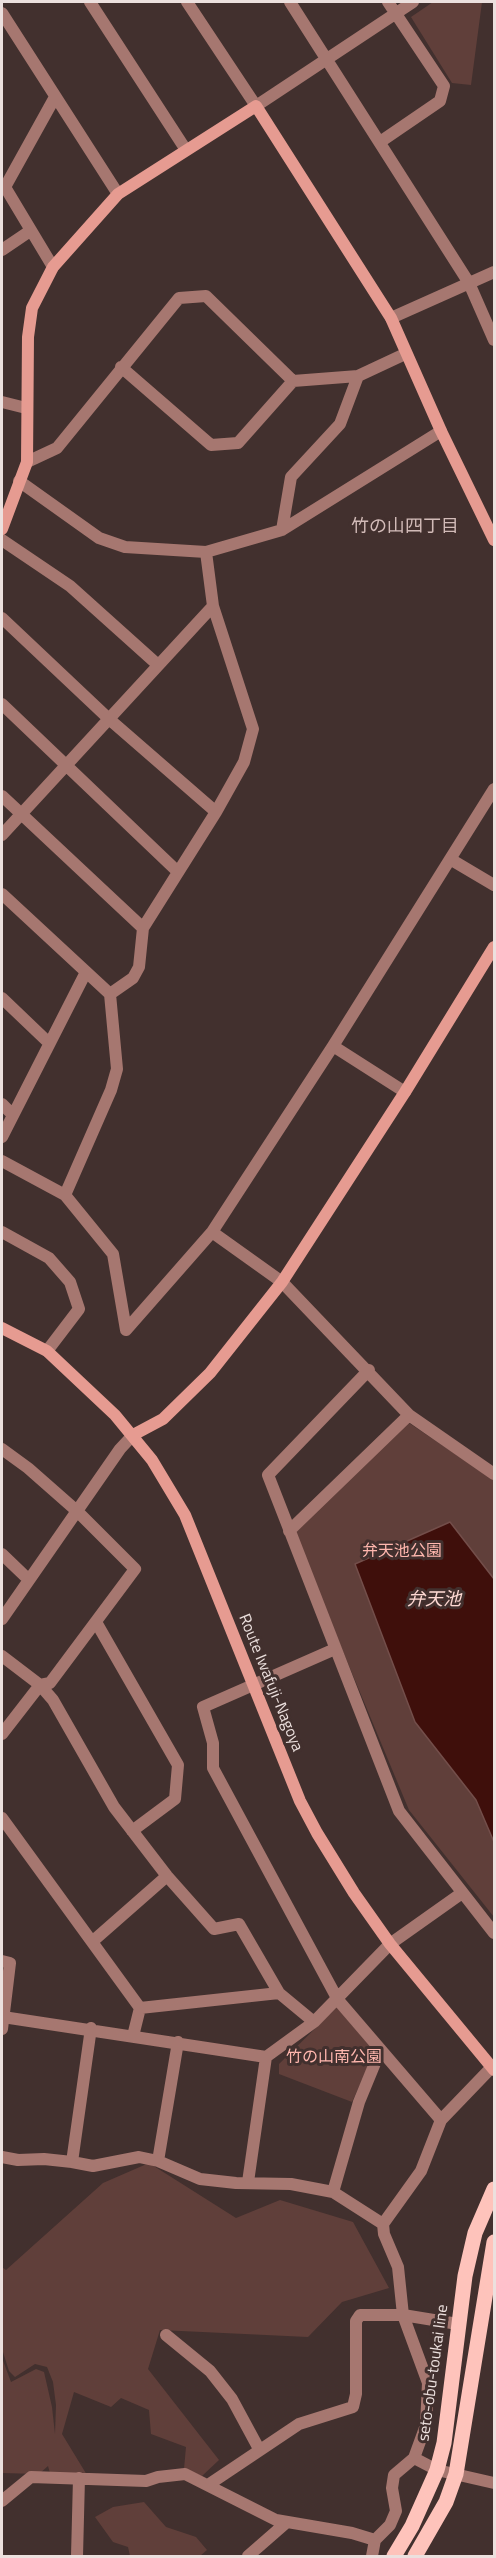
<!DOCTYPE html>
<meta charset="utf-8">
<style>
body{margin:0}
#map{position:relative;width:496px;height:2558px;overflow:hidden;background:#42302e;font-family:"Titillium Web",sans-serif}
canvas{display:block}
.frame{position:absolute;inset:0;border:3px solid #ece0de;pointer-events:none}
</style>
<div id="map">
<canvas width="496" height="2558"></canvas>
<div class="frame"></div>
</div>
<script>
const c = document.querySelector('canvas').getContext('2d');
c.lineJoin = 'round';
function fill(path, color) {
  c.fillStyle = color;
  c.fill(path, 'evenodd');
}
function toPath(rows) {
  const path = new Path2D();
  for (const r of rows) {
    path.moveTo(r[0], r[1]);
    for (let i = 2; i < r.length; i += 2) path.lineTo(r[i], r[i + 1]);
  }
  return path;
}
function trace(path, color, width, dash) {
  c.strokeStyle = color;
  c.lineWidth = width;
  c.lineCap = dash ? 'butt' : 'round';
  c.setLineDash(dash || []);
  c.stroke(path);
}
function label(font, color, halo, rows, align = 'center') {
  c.font = font + ' "Titillium Web","Noto Sans JP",sans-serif';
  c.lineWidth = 6;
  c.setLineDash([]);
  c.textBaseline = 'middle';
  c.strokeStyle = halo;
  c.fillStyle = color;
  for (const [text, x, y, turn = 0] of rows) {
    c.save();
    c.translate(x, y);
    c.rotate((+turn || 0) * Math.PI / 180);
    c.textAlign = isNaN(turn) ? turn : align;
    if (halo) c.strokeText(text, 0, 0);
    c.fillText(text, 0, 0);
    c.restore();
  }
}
const green = toPath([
 [433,2,482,2,471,85,452,83,411,17],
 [406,1421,494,1480,494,1917,409,1810,292,1529],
 [337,2007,375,2051,352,2102,279,2074,279,2064],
 [149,2163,236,2218,280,2200,353,2222,389,2288,342,2302,308,2337,160,2330,148,2369,219,2460,202,2476,184,2469,186,2447,151,2434,149,2410,121,2398,111,2407,74,2392,62,2434,87,2475,50,2473,48,2466,39,2474,2,2473,2,2358,11,2382,36,2369,44,2372,52,2407,55,2434,56,2405,53,2382,47,2367,35,2364,15,2377,9,2371,2,2349,2,2267,6,2270,103,2183],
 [144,2502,166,2527,196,2537,207,2550,200,2556,130,2556,128,2547,113,2542,95,2517,113,2507]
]);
const water = toPath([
 [450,1522,494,1579,494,1842,476,1800,415,1722,355,1564,450,1522]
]);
const street = toPath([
 [90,2,186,150],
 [187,2,256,106,413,2],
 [290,2,469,283,494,340],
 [2,13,118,194],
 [380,142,440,101,444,86,388,2],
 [2,250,30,231],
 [53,267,5,187,55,97],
 [391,318,494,272],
 [121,367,211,445,238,443,293,381],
 [2,402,26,408],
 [27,462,57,448,179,298,206,296,293,381,358,376],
 [19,481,99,538,125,547,206,552,282,530,441,431],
 [282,530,291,477,340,424,358,376,405,354],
 [2,540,70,586,158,665],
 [2,618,109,719,216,812],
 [2,704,178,872],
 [2,796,143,928],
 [2,835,213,606],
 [450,859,494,885],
 [2,894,110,994,133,978,139,967,143,928,216,812,244,762,253,729,213,606,206,552],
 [2,998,49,1043],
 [333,1046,405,1092],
 [2,1104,13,1115],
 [2,1137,86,972],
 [2,1161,65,1195,113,1254,126,1330],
 [65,1195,111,1090,117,1069,110,994],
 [2,1232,49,1258,70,1282,79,1309,47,1351],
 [212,1232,282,1282,409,1415,494,1474],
 [126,1330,212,1232,333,1046,494,789],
 [369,1370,268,1475,399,1811,494,1933],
 [2,1449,28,1468,78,1512,135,1569,50,1683,40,1685,2,1734],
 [289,1531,409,1415],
 [2,1554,29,1580],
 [2,1619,120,1449,133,1435],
 [96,1622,178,1765,175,1799,132,1831],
 [335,1649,203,1707,213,1743,213,1768,338,2000,441,2120],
 [2,1656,40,1685,53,1700,114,1807,167,1876,214,1929,239,1924,279,1993,314,2022],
 [2,1818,140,2008],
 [93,1941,167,1876],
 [2,1961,10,1963,2,2029],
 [3,2017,266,2057],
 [133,2036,140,2008,279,1993],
 [2,2157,18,2160,44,2159,72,2162,93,2166,139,2157,158,2161,200,2179,236,2183,291,2184,333,2192,383,2224,384,2234,398,2267,403,2315,428,2383,426,2425,414,2458,437,2470,494,2483],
 [158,2161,178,2042],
 [72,2162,91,2028],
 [248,2182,266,2057,314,2022,390,1944,462,1893],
 [333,2192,359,2102,380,2051],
 [383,2224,421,2171,441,2120,492,2067],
 [166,2335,210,2371,232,2399,259,2449],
 [208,2485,299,2424,353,2407,356,2394,356,2321,360,2315,403,2315,458,2324],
 [2,2501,31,2477,146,2481,158,2477,185,2474,276,2520,352,2533,375,2540],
 [77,2556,79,2478],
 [248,2556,287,2522],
 [372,2556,375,2540,390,2525,396,2511,392,2488,394,2475,414,2458]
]);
const secondary = toPath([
 [2,529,27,462,28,337,32,308,53,267,118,194,256,106,391,318,441,431,494,540],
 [2,1328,47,1351,115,1415,152,1460,185,1515,300,1801,317,1833,354,1893,390,1944,494,2070],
 [133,1435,163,1419,210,1373,282,1282,405,1092,494,947]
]);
const primary = toPath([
 [394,2556,412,2526,437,2470,444,2443,465,2276,475,2233,494,2189],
 [415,2556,446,2502,456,2474,494,2242]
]);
const parkNames = [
 ["弁天池公園",402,1552],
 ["竹の山南公園",334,2058]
];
const streetNames = [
 ["Route Iwafuji-Nagoya",270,1683,68],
 ["seto-obu-toukai line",434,2373,-82]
];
const neighbourhoodNames = [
 ["竹の山四丁目",405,528]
];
const waterNames = [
 ["弁天池",434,1601]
];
fill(green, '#603f3a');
fill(water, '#3f0f0b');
trace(water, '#734e4a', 1.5);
trace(street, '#a67770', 12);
trace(secondary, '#e69b91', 12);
trace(primary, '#fec3bb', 15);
label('16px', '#ffb7ae', '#42302e', parkNames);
label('16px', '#ece0de', '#42302e', streetNames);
label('18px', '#d2bbb8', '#42302e', neighbourhoodNames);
label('italic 18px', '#fed9d3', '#42302e', waterNames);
</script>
